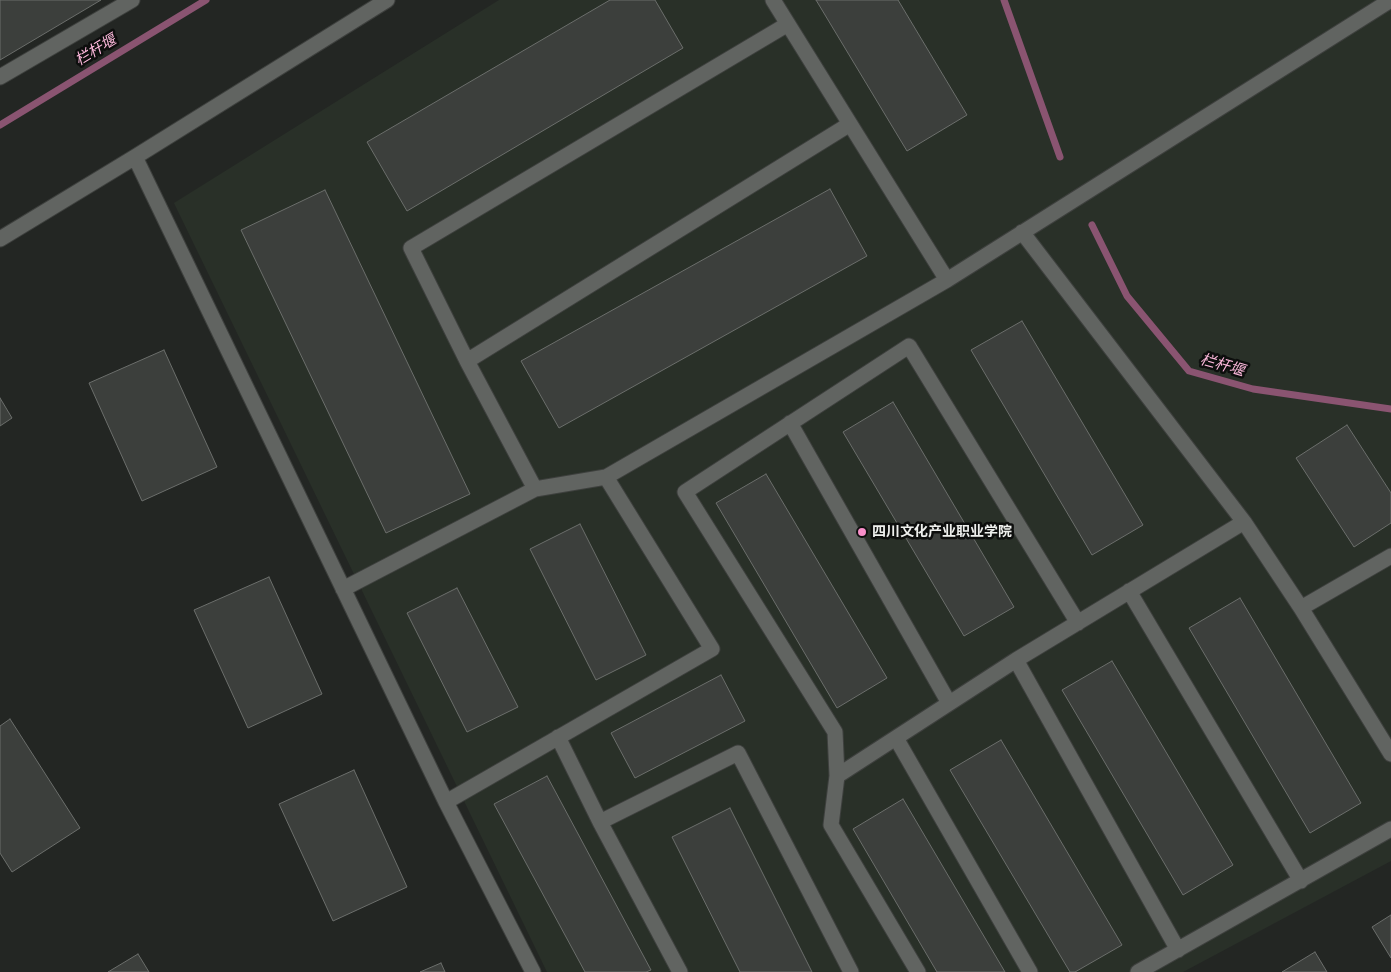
<!DOCTYPE html>
<meta charset="utf-8">
<style>
body{margin:0}
canvas{display:block;background:#232623}
</style>
<canvas width="1391" height="972"></canvas>
<script>
const c = document.querySelector('canvas').getContext('2d');
c.lineJoin = 'round';
function fill(path, color) {
  c.fillStyle = color;
  c.fill(path, 'evenodd');
}
function toPath(rows) {
  const path = new Path2D();
  for (const r of rows) {
    path.moveTo(r[0], r[1]);
    for (let i = 2; i < r.length; i += 2) path.lineTo(r[i], r[i + 1]);
  }
  return path;
}
function trace(path, color, width, dash) {
  c.strokeStyle = color;
  c.lineWidth = width;
  c.lineCap = dash ? 'butt' : 'round';
  c.setLineDash(dash || []);
  c.stroke(path);
}
function label(font, color, halo, rows, align = 'center') {
  c.font = font + ' "Roboto Condensed","Noto Sans SC",sans-serif';
  c.lineWidth = 5;
  c.setLineDash([]);
  c.textBaseline = 'middle';
  c.strokeStyle = halo;
  c.fillStyle = color;
  for (const [text, x, y, turn = 0] of rows) {
    c.save();
    c.translate(x, y);
    c.rotate((+turn || 0) * Math.PI / 180);
    c.textAlign = isNaN(turn) ? turn : align;
    if (halo) c.strokeText(text, 0, 0);
    c.fillText(text, 0, 0);
    c.restore();
  }
}
const built = toPath([
 [499,0,1391,0,1391,861,1183,972,547,972,174,203]
]);
const stream = toPath([
 [1004,0,1060,157],
 [0,125,206,0],
 [1092,225,1127,296,1189,371,1253,389,1391,409]
]);
const building = toPath([
 [0,0,101,0,0,60,0,0],
 [610,0,655,0,683,48,407,211,367,142,610,0],
 [816,0,898,0,967,115,907,151,816,0],
 [830,189,867,256,559,428,521,361,830,189],
 [325,190,470,494,386,533,241,230,325,190],
 [1022,321,1143,525,1092,555,971,350,1022,321],
 [164,350,217,467,142,501,89,383,164,350],
 [0,398,12,418,0,426,0,398],
 [893,402,1014,607,964,636,843,432,893,402],
 [1347,425,1391,493,1391,523,1354,547,1296,458,1347,425],
 [766,474,887,678,837,708,716,503,766,474],
 [580,524,646,655,596,680,530,549,580,524],
 [269,577,322,694,248,728,194,610,269,577],
 [457,588,518,707,467,732,407,613,457,588],
 [1240,598,1361,803,1310,833,1189,628,1240,598],
 [1112,661,1233,865,1183,895,1062,690,1112,661],
 [721,675,745,721,635,778,611,733,721,675],
 [10,719,80,828,12,872,0,853,0,726,10,719],
 [1001,740,1122,945,1075,972,1070,972,950,770,1001,740],
 [354,770,407,887,333,921,279,804,354,770],
 [547,776,651,970,646,972,585,972,494,804,547,776],
 [903,799,1005,972,937,972,853,829,903,799],
 [730,808,812,972,740,972,672,837,730,808],
 [1391,915,1391,958,1372,927,1391,915],
 [1315,952,1327,972,1282,972,1315,952],
 [138,954,149,972,108,972,138,954],
 [441,963,445,972,420,972,441,963]
]);
const minor = toPath([
 [773,0,947,280],
 [0,77,132,0],
 [135,157,446,802,533,972],
 [1022,232,1244,522,1301,608,1391,754],
 [0,239,135,157,387,0],
 [467,361,850,124],
 [790,423,949,703],
 [535,489,467,361,411,248,788,24],
 [343,589,535,489,606,477,947,280,1391,0],
 [1129,591,1301,881],
 [1301,608,1391,556],
 [1016,660,1178,950],
 [558,737,600,822,680,972],
 [896,738,1030,972],
 [837,776,1016,660,1244,522],
 [446,802,712,649,606,477],
 [600,822,738,753,851,972],
 [918,972,831,825,837,776,835,732,685,492,909,346,1078,623],
 [1138,972,1391,829]
]);
const markers = [
 [862,532,5,"#f98fc9"]
];
const poiNames = [
 ["四川文化产业职业学院",872,532]
];
const waterNames = [
 ["栏杆堰",96,51,-31],
 ["栏杆堰",1222,366,16]
];
fill(built, '#293028');
trace(stream, '#8a5471', 7);
fill(building, '#3c3f3c');
trace(building, '#6b6e6b', 1);
trace(minor, '#3e403e', 17);
trace(minor, '#616461', 15);
for (const [x, y, r, color] of markers) {
  const dot = new Path2D();
  dot.arc(x, y, r, 0, 2 * Math.PI);
  c.fillStyle = color;
  c.fill(dot);
  trace(dot, '#0d0e0d', 2);
}
label('bold 14px', '#eff0ee', '#0d0e0d', poiNames, 'left');
label('italic 15px', '#fcb8db', '#0d0e0d', waterNames);
</script>
